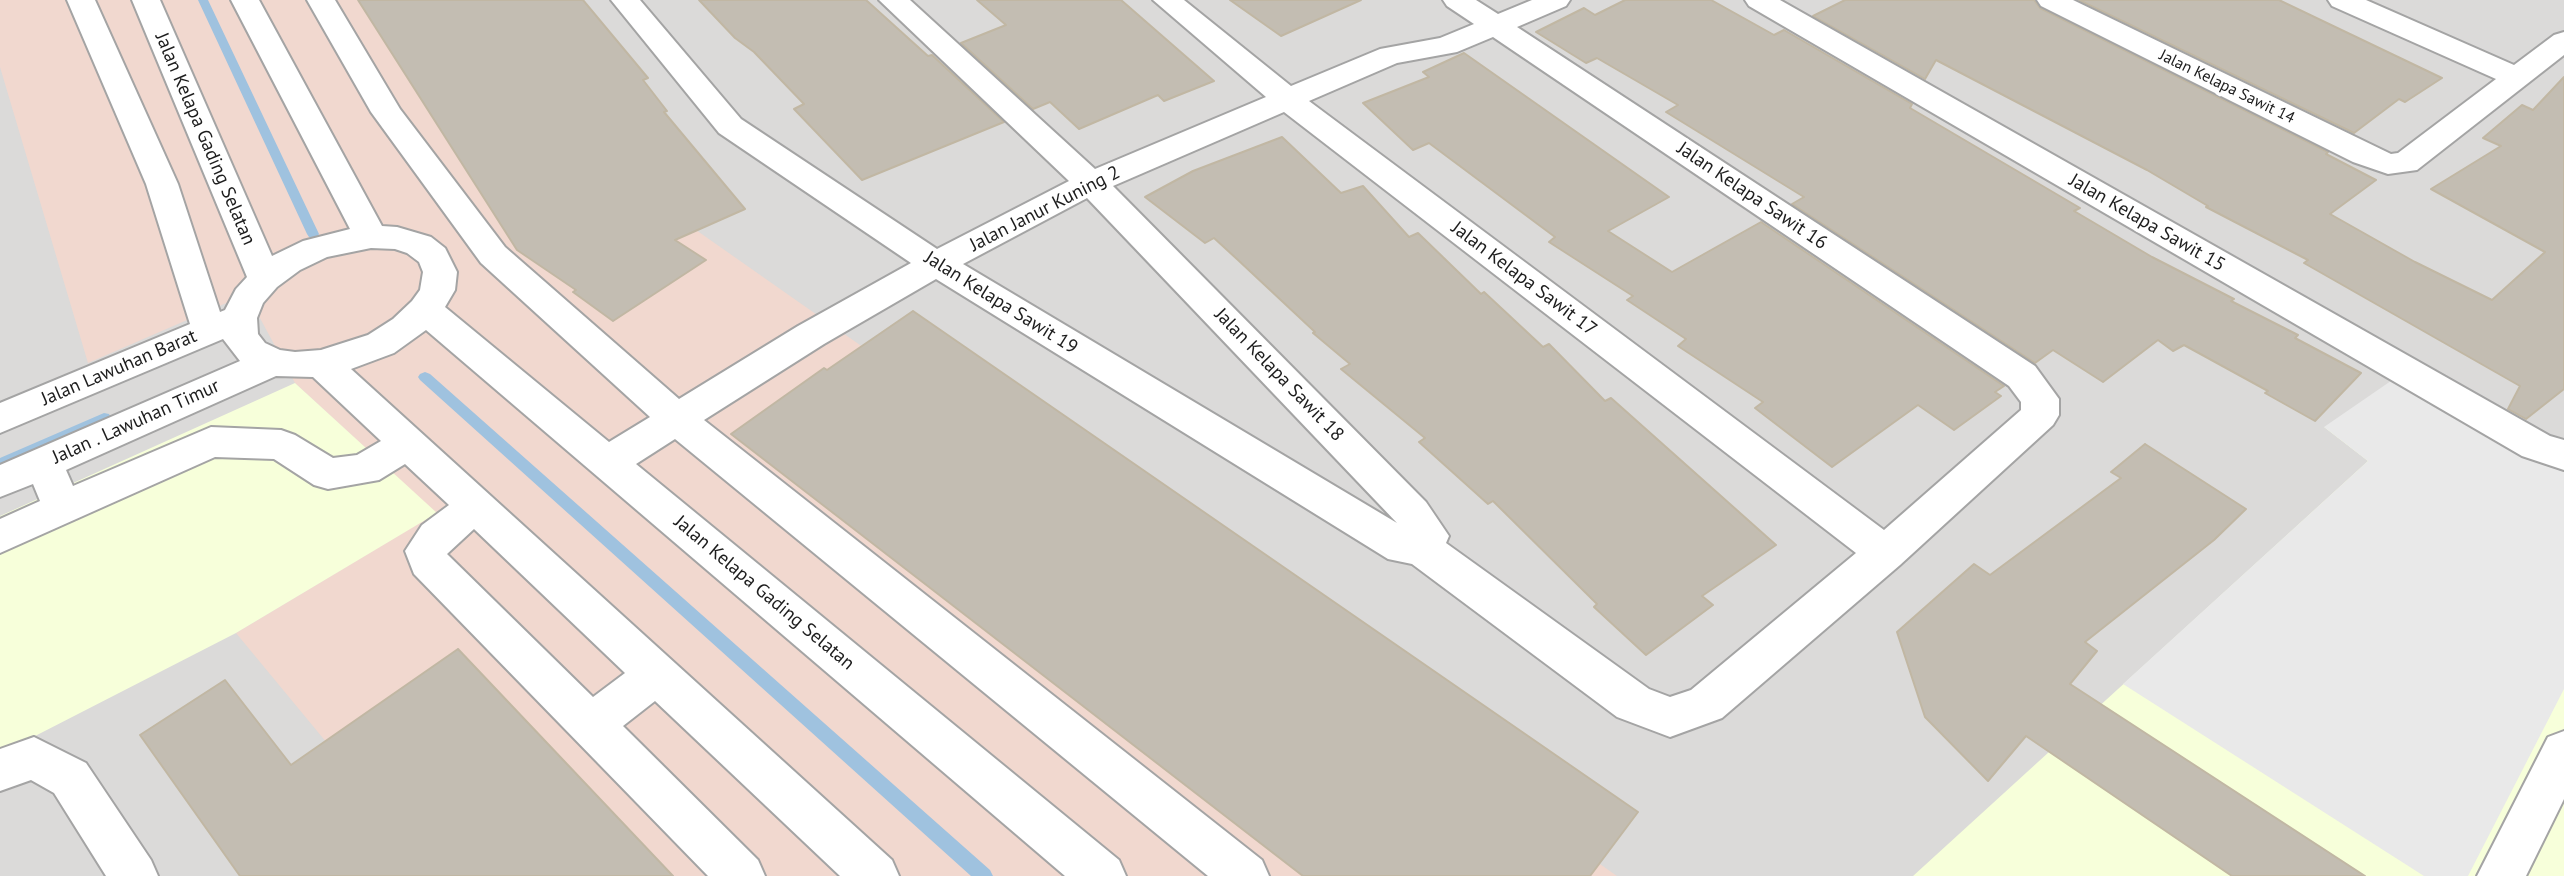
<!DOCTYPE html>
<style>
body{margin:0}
canvas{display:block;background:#efede2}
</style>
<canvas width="2564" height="876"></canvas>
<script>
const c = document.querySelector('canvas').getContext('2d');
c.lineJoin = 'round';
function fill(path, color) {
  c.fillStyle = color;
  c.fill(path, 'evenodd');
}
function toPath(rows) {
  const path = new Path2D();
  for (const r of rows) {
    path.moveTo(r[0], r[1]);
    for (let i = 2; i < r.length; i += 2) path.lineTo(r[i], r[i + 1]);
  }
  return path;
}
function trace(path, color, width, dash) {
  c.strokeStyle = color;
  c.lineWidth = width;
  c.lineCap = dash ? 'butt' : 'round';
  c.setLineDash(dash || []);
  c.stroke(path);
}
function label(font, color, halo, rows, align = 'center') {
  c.font = font + ' "PT Sans",sans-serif';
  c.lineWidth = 7;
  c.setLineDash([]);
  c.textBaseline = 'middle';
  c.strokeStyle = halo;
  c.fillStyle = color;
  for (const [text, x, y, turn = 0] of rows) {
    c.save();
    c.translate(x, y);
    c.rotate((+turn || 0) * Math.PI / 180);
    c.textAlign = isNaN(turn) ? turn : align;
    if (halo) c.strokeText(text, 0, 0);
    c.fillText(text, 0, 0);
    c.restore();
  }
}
const residential = toPath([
 [0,0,2564,0,2564,876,0,876]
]);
const commercial = toPath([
 [0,0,505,0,629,183,1617,876,437,876,236,633,436,513,295,383,247,294,88,363,0,67]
]);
const education = toPath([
 [295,383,437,513,236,633,0,754,0,516],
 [2324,427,2564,468,2564,876,1913,876,2368,461]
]);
const parking = toPath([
 [2401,374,2564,468,2564,689,2468,876,2424,876,2123,684,2368,461,2324,427]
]);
const stream = toPath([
 [198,0,208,0,319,234,317,237,309,237,307,234,198,0],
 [425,372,430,374,990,870,993,876,971,876,420,380,418,377,420,374,425,372],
 [104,413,109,414,111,418,109,422,0,469,0,458,104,413]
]);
const building = toPath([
 [358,0,583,0,648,78,643,80,667,111,664,112,745,209,675,240,706,260,613,321,573,292,576,290,517,250,358,0],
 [699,0,866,0,928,56,932,55,1004,122,862,180,794,109,804,104,754,52,735,38,699,0],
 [977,0,1121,0,1214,81,1164,101,1158,95,1079,129,1050,102,1033,109,961,43,1006,25,977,0],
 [1230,0,1361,0,1281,36,1230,0],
 [1625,0,1711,0,1774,35,1784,30,1912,104,1910,108,2080,208,2074,211,2152,257,2234,299,2231,301,2298,335,2295,338,2361,373,2315,421,2265,393,2268,391,2184,345,2173,351,2158,340,2103,382,2053,350,2035,363,1792,204,1804,197,1666,112,1678,105,1597,58,1586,63,1536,32,1584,8,1595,15,1625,0],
 [1845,0,2034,0,2040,8,2328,152,2326,154,2376,180,2330,214,2415,262,2492,300,2545,252,2431,189,2501,146,2483,138,2522,105,2533,110,2564,77,2564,389,2526,419,2508,409,2520,386,2304,263,2308,260,2206,207,2208,206,2147,170,1936,60,1925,79,1813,16,1845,0],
 [2079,0,2279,0,2442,78,2405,102,2399,99,2354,133,2079,0],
 [1464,53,1669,197,1608,231,1672,272,1761,222,2004,386,1995,392,2001,396,1954,430,1918,405,1832,467,1755,408,1763,402,1678,346,1686,339,1627,300,1633,296,1549,242,1555,237,1429,143,1413,150,1363,103,1429,77,1423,72,1464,53],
 [1282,137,1341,193,1363,186,1409,237,1418,233,1481,294,1484,292,1543,347,1549,344,1605,401,1611,398,1776,545,1702,596,1713,605,1646,655,1594,607,1597,604,1493,501,1488,504,1419,442,1425,438,1341,369,1350,364,1313,333,1315,332,1238,260,1214,238,1205,243,1145,197,1193,171,1282,137],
 [913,311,1638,812,1590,876,1303,876,731,434,824,368,827,370,913,311],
 [2145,444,2246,509,2214,540,2085,642,2097,651,2070,684,2365,876,2232,876,2026,736,1988,781,1925,717,1897,632,1974,564,1990,575,2121,478,2111,472,2145,444],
 [458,649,673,876,240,876,140,735,225,680,291,765,458,649]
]);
const minor = toPath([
 [67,0,95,0,178,184,220,312,225,310,236,289,247,277,132,0,160,0,272,256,303,241,350,229,231,0,259,0,382,226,397,227,431,237,445,248,457,272,455,290,445,307,609,442,650,417,481,263,371,112,307,0,335,0,400,109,505,247,679,399,798,326,911,263,719,133,611,0,640,0,741,119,937,249,1069,181,879,0,910,0,1095,169,1266,97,1153,0,1184,0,1291,86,1380,49,1440,38,1474,24,1447,6,1443,0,1476,0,1498,14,1532,0,1570,0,1566,6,1517,27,2035,366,2059,399,2059,415,2053,425,1900,565,1722,718,1670,737,1617,717,1412,564,1388,559,936,279,824,344,704,420,1262,860,1269,876,1208,876,675,439,636,464,1119,860,1126,876,1065,876,426,330,394,353,351,369,892,860,899,876,840,876,655,701,623,726,758,860,765,876,708,876,414,574,405,551,422,525,449,505,405,464,379,480,328,489,314,485,274,459,215,457,0,553,0,519,40,501,33,484,0,497,0,465,240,361,223,339,0,433,0,403,190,324,146,184,67,0],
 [1493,37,2009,386,2021,402,2021,410,1884,530,1309,101,1397,63,1457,52,1493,37],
 [1284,112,1856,553,1691,690,1670,697,1649,689,1446,543,1449,536,1426,502,1113,186,1284,112],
 [1087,198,1397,523,963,264,1087,198],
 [371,248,395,249,407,253,419,262,423,272,420,290,412,301,393,319,368,335,321,350,295,352,280,350,265,343,258,334,257,318,263,303,277,287,300,270,327,257,371,248],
 [276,376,313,377,381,441,357,455,333,458,295,435,281,430,211,427,73,486,66,470,276,376],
 [474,529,625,673,593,697,447,554,474,529],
 [1745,0,1780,0,2550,436,2564,440,2564,470,2522,456,1749,6,1745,0],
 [2037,0,2073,0,2391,154,2398,153,2496,79,2332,6,2328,0,2366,0,2514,65,2554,35,2564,32,2564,55,2417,170,2388,174,2353,162,2041,6,2037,0],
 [2564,731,2564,799,2526,876,2477,876,2548,737,2564,731],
 [34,737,86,763,151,860,158,876,106,876,54,793,31,780,0,791,0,749,34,737]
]);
const farStreetnames = [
 ["Jalan Kelapa Sawit 14",2227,87,26]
];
const streetNames = [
 ["Jalan Kelapa Gading Selatan",205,139,67],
 ["Jalan Kelapa Sawit 16",1752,196,34],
 ["Jalan Janur Kuning 2",1045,209,-27],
 ["Jalan Kelapa Sawit 15",2147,223,30],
 ["Jalan Kelapa Sawit 17",1524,279,37],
 ["Jalan Kelapa Sawit 19",1001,303,32],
 ["Jalan Lawuhan Barat",119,368,-23],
 ["Jalan Kelapa Sawit 18",1279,375,46],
 ["Jalan . Lawuhan Timur",136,422,-24],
 ["Jalan Kelapa Gading Selatan",764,593,40]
];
fill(residential, '#dbdad9');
fill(commercial, '#f1d8cf');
fill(education, '#f7ffda');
fill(parking, '#e9e9e9');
fill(stream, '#9fc2df');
fill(building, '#c3bdb2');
trace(building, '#c1b7a3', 2);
trace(minor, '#a4a4a4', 4);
fill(minor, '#fff');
label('16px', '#1d1d1d', '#fff', farStreetnames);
label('19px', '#1d1d1d', '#fff', streetNames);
</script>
